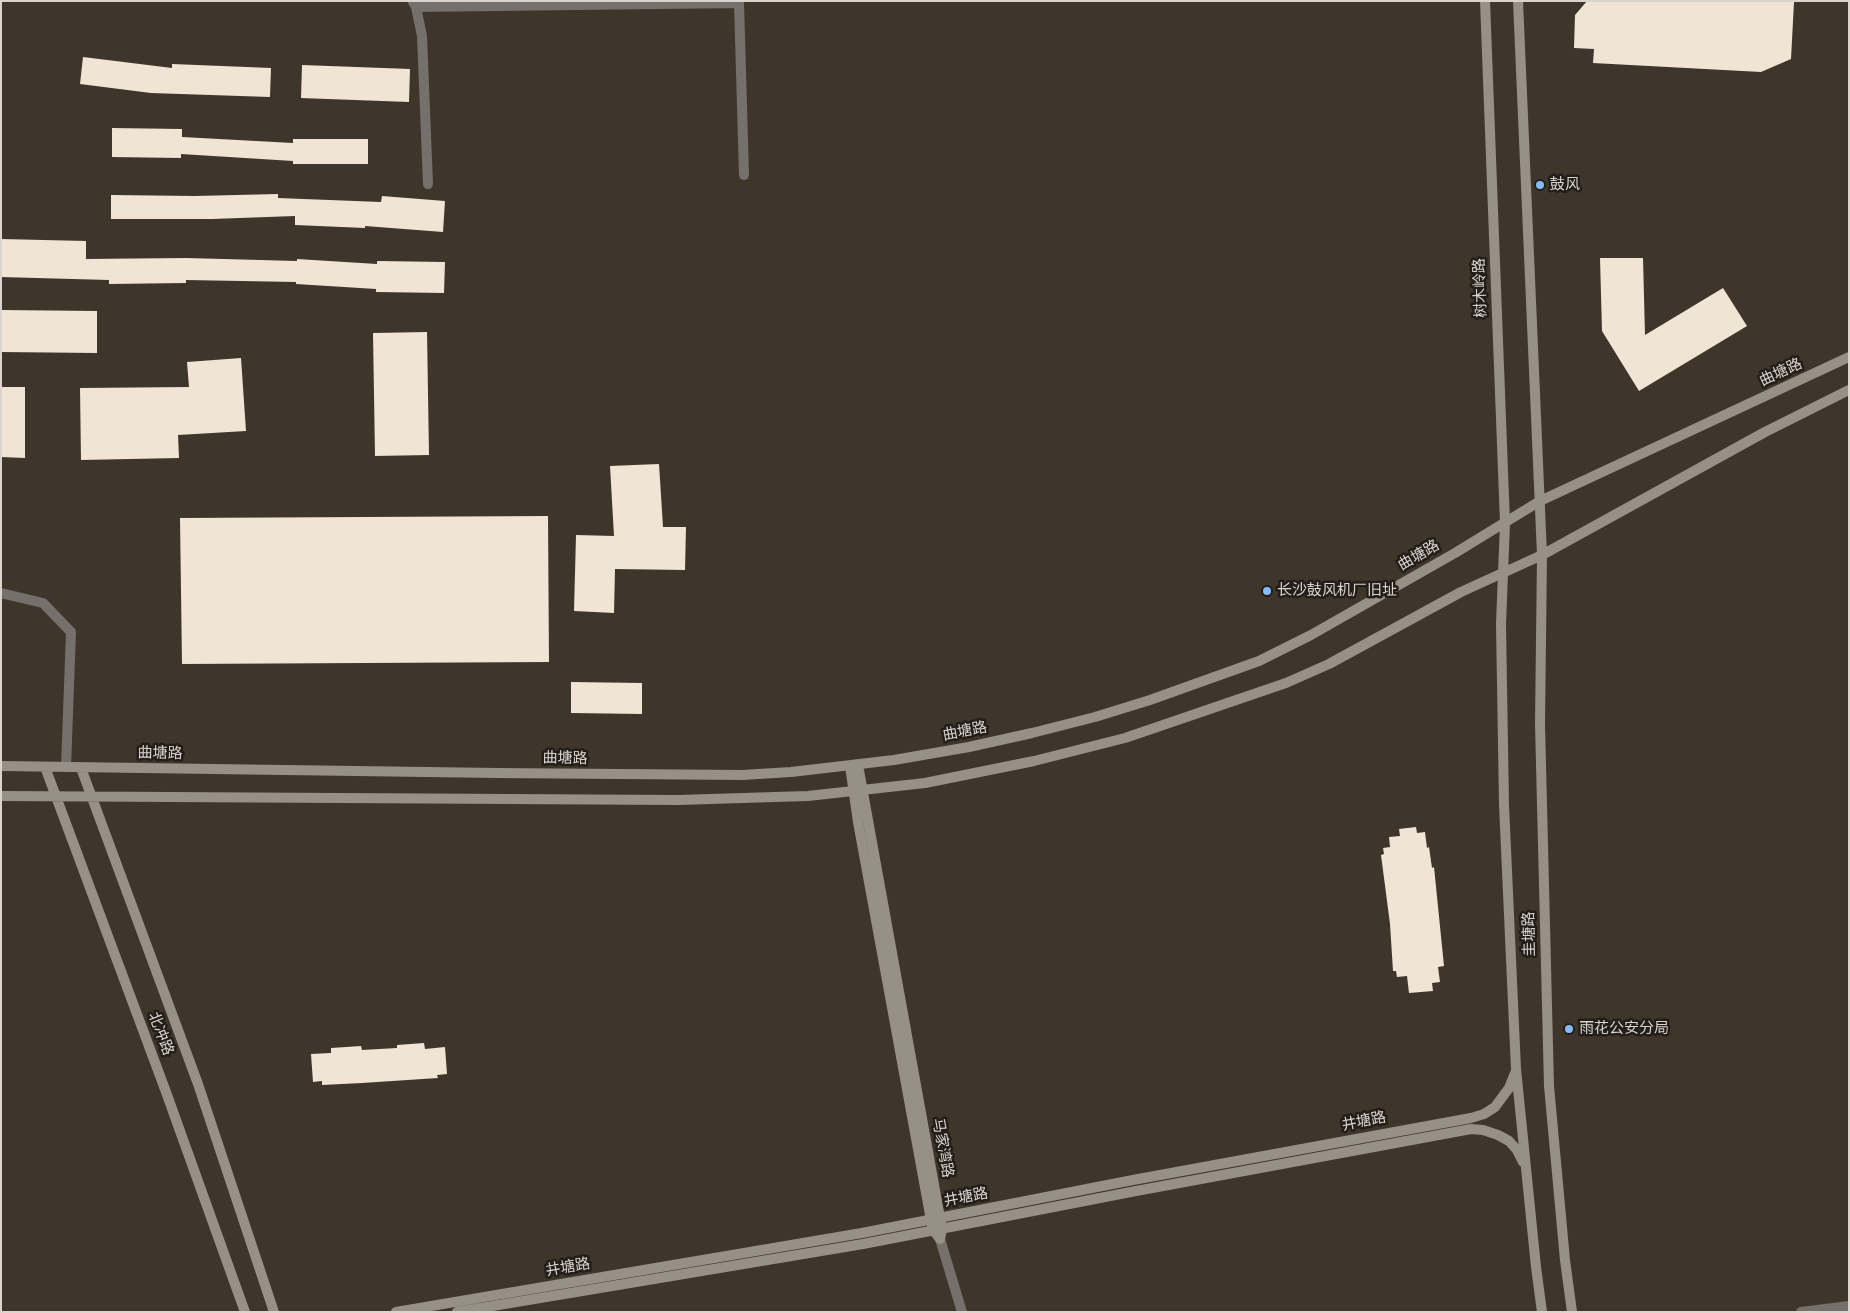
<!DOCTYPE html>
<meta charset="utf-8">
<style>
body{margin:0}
#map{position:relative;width:1850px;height:1313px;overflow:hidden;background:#3f362b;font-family:Poppins,sans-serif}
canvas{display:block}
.frame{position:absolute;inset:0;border:2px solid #dad4cd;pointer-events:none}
</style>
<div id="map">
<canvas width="1850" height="1313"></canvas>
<div class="frame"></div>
</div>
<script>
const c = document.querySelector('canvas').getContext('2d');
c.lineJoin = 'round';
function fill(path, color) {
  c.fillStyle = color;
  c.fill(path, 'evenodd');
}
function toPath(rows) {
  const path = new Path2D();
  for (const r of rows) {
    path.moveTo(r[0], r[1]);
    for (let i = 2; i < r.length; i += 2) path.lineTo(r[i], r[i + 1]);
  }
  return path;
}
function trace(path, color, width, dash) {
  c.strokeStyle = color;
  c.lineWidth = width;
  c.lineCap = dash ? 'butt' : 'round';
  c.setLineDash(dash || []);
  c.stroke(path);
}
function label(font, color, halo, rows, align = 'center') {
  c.font = font + ' Poppins,"Noto Sans SC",sans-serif';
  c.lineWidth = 5;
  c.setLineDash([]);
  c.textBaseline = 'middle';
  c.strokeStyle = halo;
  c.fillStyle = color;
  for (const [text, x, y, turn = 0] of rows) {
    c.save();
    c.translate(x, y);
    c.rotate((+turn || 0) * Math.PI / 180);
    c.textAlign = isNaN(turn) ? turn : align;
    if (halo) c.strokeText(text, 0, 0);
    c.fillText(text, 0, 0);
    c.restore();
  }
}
const building = toPath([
 [1587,1,1794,2,1791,59,1761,72,1593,63,1594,49,1574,48,1575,15],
 [83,57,172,68,172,64,271,68,270,97,151,93,80,84],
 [302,65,410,69,409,102,301,98],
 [112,128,182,129,182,137,293,143,293,139,368,139,368,164,293,164,293,161,181,154,181,158,112,157],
 [278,194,278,198,381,202,382,196,445,201,443,232,365,226,365,228,295,225,295,216,212,219,111,219,111,195,195,196],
 [1,239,86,241,86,259,186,258,297,261,297,259,377,264,377,261,445,262,444,293,376,292,376,289,296,284,296,282,186,280,186,283,109,284,109,280,1,277],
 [1600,258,1643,258,1645,335,1723,288,1747,326,1639,391,1602,331],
 [1,310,97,311,97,353,1,352],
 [427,332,429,455,375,456,373,333],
 [241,358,246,431,178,435,179,458,81,460,80,388,189,387,187,362],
 [1,387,25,387,25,458,1,457],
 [659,464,663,527,686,527,685,570,615,569,614,613,574,611,576,535,614,536,610,466],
 [548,516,549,662,182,664,180,518],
 [571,682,642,683,642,714,571,713],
 [1416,827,1417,833,1425,832,1427,848,1429,847,1432,868,1434,867,1444,966,1438,967,1440,982,1432,983,1433,991,1409,993,1407,976,1397,977,1396,971,1393,971,1390,924,1381,855,1384,854,1383,848,1390,847,1389,837,1400,836,1399,829],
 [424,1043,425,1049,445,1047,447,1074,437,1075,438,1078,362,1083,322,1085,322,1081,313,1082,311,1054,331,1053,331,1048,361,1046,362,1050,397,1048,397,1045]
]);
const street = toPath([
 [413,2,416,7,422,36,428,184],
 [416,7,739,3,744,175],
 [1,593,43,603,71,632,66,767],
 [940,1239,962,1312],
 [1801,1312,1849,1306]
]);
const secondary = toPath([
 [1485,1,1505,523,1501,624,1504,805,1516,1069,1536,1267,1542,1312],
 [1518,1,1542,555,1540,724,1549,1086,1565,1260,1572,1312],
 [1,766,497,773,742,775,791,772,894,760,969,747,1032,733,1095,717,1150,700,1259,661,1311,635,1455,553,1540,501,1849,357],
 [850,766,858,822,931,1220,933,1230,940,1239,942,1229,858,765],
 [45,767,166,1092,245,1312],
 [81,768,198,1084,274,1312],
 [1,796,678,800,808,796,925,783,1034,761,1125,738,1286,683,1329,664,1461,592,1542,555,1765,432,1849,390],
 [396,1312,862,1233,1133,1180,1471,1118,1484,1114,1495,1107,1509,1088,1515,1073],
 [457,1312,863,1244,1136,1191,1471,1129,1483,1130,1498,1135,1509,1141,1517,1150,1523,1162]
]);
const markers = [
 [1540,185,5,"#84bcfb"],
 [1267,591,5,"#84bcfb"],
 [1569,1029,5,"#84bcfb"]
];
const poiNames = [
 ["鼓风",1550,185],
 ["长沙鼓风机厂旧址",1277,591],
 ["雨花公安分局",1579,1029]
];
const streetNames = [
 ["树木岭路",1481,288,-92],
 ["曲塘路",1781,373,-25],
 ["曲塘路",1419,556,-30],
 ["曲塘路",965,732,-11],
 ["曲塘路",160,754,1],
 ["曲塘路",565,759,1],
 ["圭塘路",1530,934,-91],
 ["北冲路",160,1034,69],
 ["井塘路",1364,1122,-11],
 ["马家湾路",942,1148,80],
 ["井塘路",966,1198,-11],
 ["井塘路",568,1268,-10]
];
fill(building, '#f0e4d5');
trace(street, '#75706b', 10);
trace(secondary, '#979087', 10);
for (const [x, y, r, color] of markers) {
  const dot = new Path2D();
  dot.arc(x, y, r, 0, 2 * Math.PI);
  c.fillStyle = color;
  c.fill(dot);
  trace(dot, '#231e19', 2);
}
label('15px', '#dad4cd', '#231e19', poiNames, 'left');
label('15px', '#dad4cd', '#231e19', streetNames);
</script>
